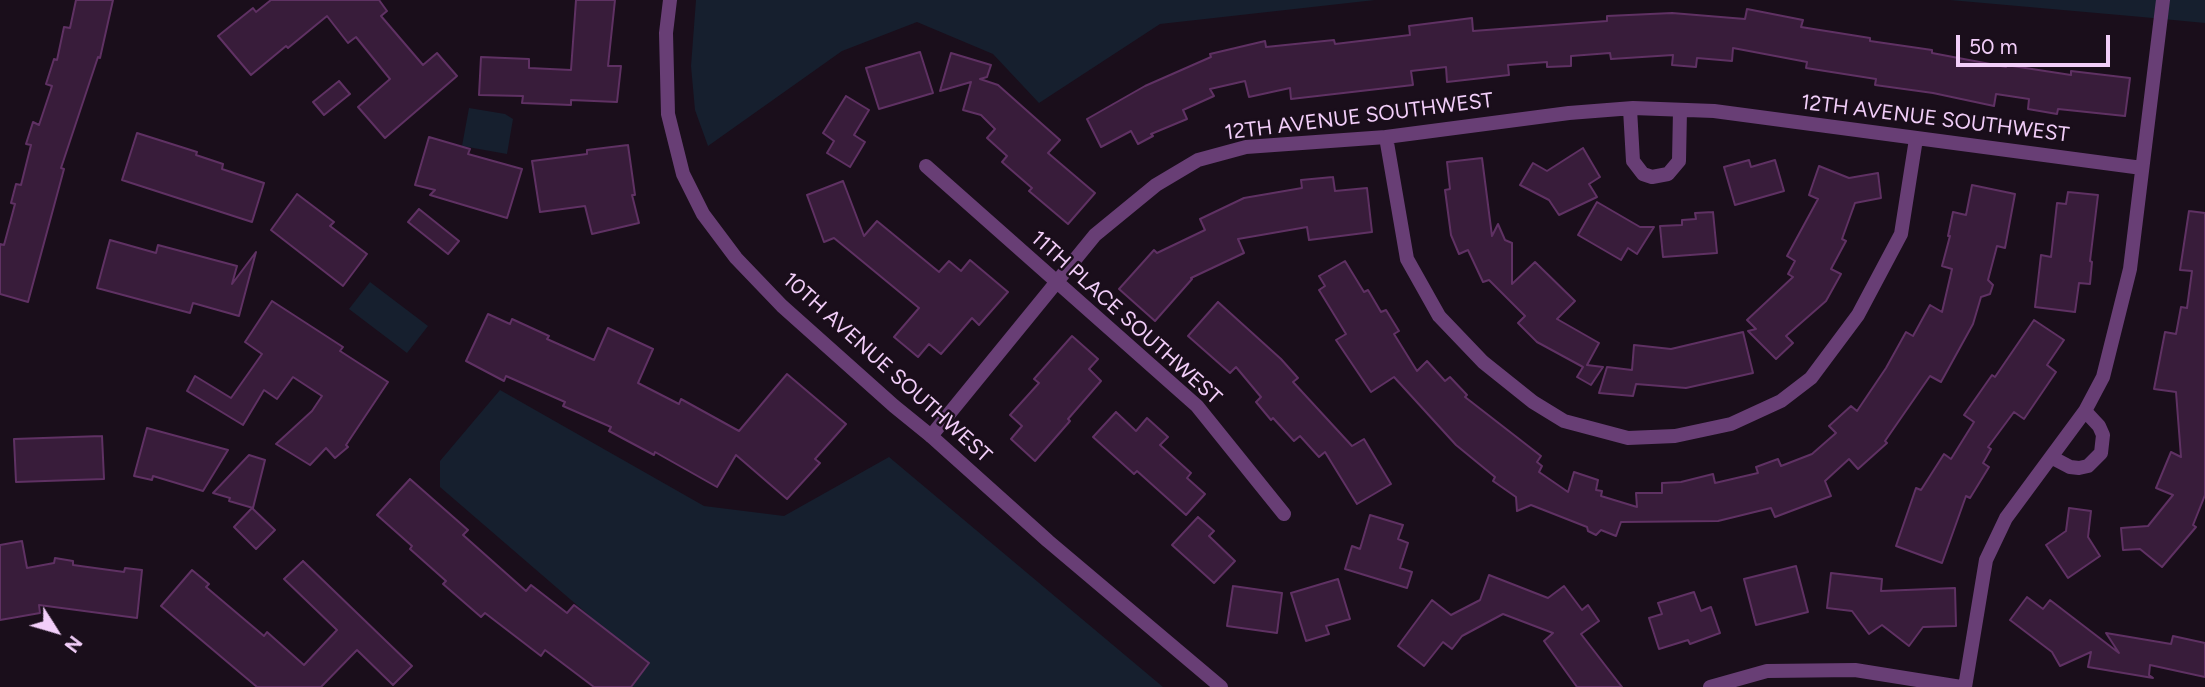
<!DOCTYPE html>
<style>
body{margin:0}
#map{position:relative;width:2205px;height:687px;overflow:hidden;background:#1a0e1b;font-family:Figtree,sans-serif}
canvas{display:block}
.north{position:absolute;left:21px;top:596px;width:70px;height:70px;-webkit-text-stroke:5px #1a0e1b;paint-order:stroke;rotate:127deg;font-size:19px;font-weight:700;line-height:28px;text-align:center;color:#f2cef9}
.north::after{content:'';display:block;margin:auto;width:24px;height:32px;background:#f2cef9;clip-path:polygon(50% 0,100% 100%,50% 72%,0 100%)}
.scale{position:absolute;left:1956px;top:35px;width:154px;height:32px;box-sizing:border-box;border:4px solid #f2cef9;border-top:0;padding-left:9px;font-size:21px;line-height:24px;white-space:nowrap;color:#f2cef9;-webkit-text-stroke:5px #1a0e1b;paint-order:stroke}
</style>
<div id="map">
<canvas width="2205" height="687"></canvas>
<div class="north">N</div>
<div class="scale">50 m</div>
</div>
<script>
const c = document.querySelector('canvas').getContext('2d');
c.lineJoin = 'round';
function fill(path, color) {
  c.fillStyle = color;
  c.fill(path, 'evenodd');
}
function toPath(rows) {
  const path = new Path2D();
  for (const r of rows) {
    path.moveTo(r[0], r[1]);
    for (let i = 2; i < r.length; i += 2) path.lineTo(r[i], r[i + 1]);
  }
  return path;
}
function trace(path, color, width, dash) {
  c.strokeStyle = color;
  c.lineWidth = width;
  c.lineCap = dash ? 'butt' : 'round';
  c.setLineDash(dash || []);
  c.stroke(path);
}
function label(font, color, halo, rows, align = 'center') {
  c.font = font + ' Figtree,sans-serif';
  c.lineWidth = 5;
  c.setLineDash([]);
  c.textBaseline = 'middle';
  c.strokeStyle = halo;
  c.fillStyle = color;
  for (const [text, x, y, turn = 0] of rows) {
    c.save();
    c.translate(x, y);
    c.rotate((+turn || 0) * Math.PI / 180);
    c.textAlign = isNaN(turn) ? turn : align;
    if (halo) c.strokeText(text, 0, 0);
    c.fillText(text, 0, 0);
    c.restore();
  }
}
const green = toPath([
 [696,0,1375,0,1160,24,1039,103,993,54,917,22,842,51,708,146,695,110,691,66],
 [1950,0,2205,0,2205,23,2142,17],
 [469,108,505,114,513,119,507,154,462,146],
 [370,282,428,326,407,353,349,309],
 [500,390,704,506,784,516,889,457,1163,687,606,687,607,631,440,487,440,461]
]);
const building = toPath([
 [76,0,113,0,100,58,98,57,61,168,64,169,28,302,0,294,0,244,4,245,15,204,11,203,16,184,21,185,31,145,26,144,33,122,39,125,52,86,46,84,54,59,57,60,64,27,70,28,76,0],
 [271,0,379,0,387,11,381,16,423,65,437,53,457,76,385,138,358,107,390,79,356,37,348,43,327,16,288,48,286,46,251,75,218,36,253,8,256,12,271,0],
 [576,0,615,0,608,66,621,66,617,102,571,100,571,105,522,103,523,96,479,95,481,57,529,59,529,68,571,70,576,0],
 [1747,9,1803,20,1801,27,1870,38,1870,41,1932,50,1932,53,2006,67,2006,65,2071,75,2071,71,2130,78,2125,116,2058,109,2057,114,2028,109,2029,99,1996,94,1994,106,1933,93,1875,85,1876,79,1806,68,1807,62,1733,48,1732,61,1697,58,1696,67,1672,65,1673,55,1611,59,1610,53,1571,56,1571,66,1547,67,1547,62,1508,65,1509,75,1447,82,1446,67,1411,71,1413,85,1291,99,1290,88,1249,97,1245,81,1210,89,1214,96,1183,110,1187,119,1151,134,1153,136,1138,144,1131,131,1101,147,1087,119,1145,86,1211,57,1210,54,1265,41,1266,47,1334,40,1335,44,1410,35,1409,26,1472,18,1473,31,1607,21,1607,16,1672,13,1745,19,1747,9],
 [920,52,933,93,879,109,866,68,920,52],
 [951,53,991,65,987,77,980,79,998,85,1060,140,1048,153,1095,193,1068,224,1029,191,1032,188,1002,162,1007,156,987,138,995,129,981,115,963,110,971,82,940,91,951,53],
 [339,81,350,94,324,115,313,102,339,81],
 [846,96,869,110,854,135,865,142,850,167,827,153,834,141,823,133,846,96],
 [137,133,197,152,196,155,223,164,222,169,264,183,252,222,122,180,137,133],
 [429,137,470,149,468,154,522,169,507,218,430,195,435,190,415,185,429,137],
 [628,145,635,195,632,195,639,223,592,234,585,206,540,212,532,161,587,154,587,150,628,145],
 [1583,148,1600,177,1589,184,1597,197,1559,215,1549,200,1520,185,1533,163,1547,171,1583,148],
 [1482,158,1492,236,1498,224,1505,240,1512,243,1512,284,1535,262,1575,301,1557,319,1599,343,1587,365,1603,367,1591,385,1577,377,1583,367,1537,342,1518,323,1525,316,1489,280,1483,282,1468,250,1459,254,1451,235,1445,190,1450,189,1447,162,1482,158],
 [1749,160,1751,167,1775,160,1784,191,1735,205,1724,167,1749,160],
 [1819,166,1849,178,1878,173,1881,198,1855,203,1842,239,1846,241,1831,269,1841,274,1826,301,1786,336,1793,343,1776,359,1748,331,1756,329,1747,320,1793,277,1788,274,1795,261,1787,256,1818,199,1809,195,1819,166],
 [1333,177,1335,191,1367,188,1372,232,1309,240,1307,227,1238,239,1244,253,1191,278,1192,279,1155,321,1119,289,1154,250,1157,253,1205,230,1200,219,1244,198,1302,188,1301,180,1333,177],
 [843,181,864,236,877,221,939,272,949,261,961,271,970,260,1008,292,979,325,972,318,941,354,929,344,918,357,894,337,919,308,834,238,824,242,807,195,843,181],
 [1972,185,2015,194,2005,248,1997,246,1988,280,1993,285,1990,294,1981,297,1973,324,1941,382,1930,376,1885,441,1887,443,1858,469,1849,459,1825,481,1831,496,1775,517,1771,508,1718,521,1621,522,1616,536,1601,530,1596,535,1588,531,1587,527,1531,505,1517,511,1516,497,1493,481,1495,477,1456,445,1394,377,1371,392,1336,340,1346,334,1319,290,1325,286,1319,276,1345,261,1364,292,1368,290,1381,312,1386,310,1399,331,1394,334,1417,371,1427,361,1445,381,1450,377,1467,395,1465,397,1541,456,1537,462,1542,466,1539,472,1568,492,1574,472,1598,480,1596,490,1602,491,1601,496,1637,507,1636,493,1662,493,1662,483,1681,482,1713,474,1715,483,1758,473,1756,467,1778,459,1781,466,1812,454,1836,433,1829,426,1851,406,1857,411,1886,368,1906,332,1913,336,1930,305,1942,312,1952,269,1942,266,1950,236,1948,236,1953,212,1966,215,1972,185],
 [2068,192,2098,195,2090,261,2092,262,2090,284,2079,283,2075,312,2035,307,2041,255,2051,257,2057,203,2066,204,2068,192],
 [297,194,334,222,330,226,367,254,343,286,271,230,297,194],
 [1597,202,1640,227,1654,227,1637,254,1628,248,1621,260,1578,235,1597,202],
 [419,209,459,241,448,254,408,222,419,209],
 [2189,211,2205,213,2205,495,2193,525,2196,527,2162,567,2140,549,2123,550,2121,528,2148,526,2173,495,2156,488,2171,452,2181,457,2176,392,2154,389,2165,332,2176,334,2181,307,2187,308,2192,271,2180,270,2189,211],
 [1713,212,1717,253,1663,257,1660,226,1682,225,1682,220,1696,219,1695,213,1713,212],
 [110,240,156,253,158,245,237,266,232,284,256,252,239,316,193,303,190,313,97,288,110,240],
 [272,301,343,347,340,351,388,382,346,445,348,447,335,458,326,448,310,465,276,444,312,411,322,396,293,377,277,399,264,390,243,425,187,391,195,376,231,398,262,354,245,342,272,301],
 [1218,302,1281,359,1298,378,1293,382,1352,446,1364,439,1391,484,1357,504,1325,452,1319,457,1300,436,1294,441,1273,418,1271,420,1256,402,1261,397,1236,367,1230,373,1188,336,1218,302],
 [488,314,510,324,512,319,549,336,547,339,594,360,608,328,653,349,638,383,679,404,681,399,739,431,787,374,846,424,815,459,820,463,787,499,736,455,717,487,655,452,654,455,609,431,611,427,563,406,565,402,506,376,504,381,466,361,488,314],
 [2034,320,2064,340,2047,365,2056,372,2024,419,2014,412,1988,447,1991,449,1983,463,1989,467,1970,498,1966,496,1942,563,1896,546,1916,488,1921,490,1944,454,1951,459,1974,422,1964,415,1992,375,1995,377,2034,320],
 [1743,332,1753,373,1686,388,1636,384,1633,396,1599,393,1607,367,1632,370,1634,345,1671,349,1743,332],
 [1072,336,1098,359,1089,369,1101,381,1068,419,1070,421,1035,461,1011,439,1022,426,1010,415,1039,383,1034,379,1072,336],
 [1116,412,1136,431,1147,418,1168,437,1160,445,1191,473,1187,478,1205,494,1186,515,1137,471,1134,474,1093,437,1116,412],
 [147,428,228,450,203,491,153,476,152,480,134,476,147,428],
 [102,436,104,479,16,482,14,439,102,436],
 [249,455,265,460,253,508,229,501,230,498,213,493,249,455],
 [410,479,468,530,463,535,526,591,531,585,567,613,574,605,649,663,631,687,594,687,545,650,541,656,485,613,481,617,443,584,446,581,410,549,412,546,377,515,410,479],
 [252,508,275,530,256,549,234,527,252,508],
 [2069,508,2091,511,2088,537,2100,556,2068,578,2046,545,2066,531,2069,508],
 [1370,515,1403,525,1398,539,1408,543,1400,568,1412,572,1407,588,1345,569,1352,546,1360,549,1370,515],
 [1198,517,1214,531,1209,536,1235,561,1214,583,1172,545,1198,517],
 [22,541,27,568,54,563,55,558,73,561,73,565,124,572,125,568,142,570,137,618,39,605,40,613,0,620,0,545,22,541],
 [303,561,412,666,393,685,357,650,321,687,257,687,161,606,192,570,209,584,206,587,264,636,267,632,304,665,337,630,284,579,303,561],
 [1796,566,1808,612,1756,625,1744,579,1796,566],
 [1831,573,1882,579,1881,591,1955,588,1956,626,1923,627,1909,646,1882,625,1869,634,1852,611,1827,608,1831,573],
 [1489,575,1548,598,1564,586,1582,610,1588,605,1599,621,1581,634,1622,687,1577,687,1544,641,1553,633,1503,614,1462,636,1452,649,1443,642,1424,666,1398,646,1432,600,1451,615,1480,600,1489,575],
 [1338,579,1350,619,1326,626,1329,634,1306,641,1291,593,1338,579],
 [1233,586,1282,593,1277,633,1227,626,1233,586],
 [1694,592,1701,611,1711,607,1720,633,1690,644,1688,640,1659,649,1649,618,1662,614,1658,603,1694,592],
 [2027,597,2043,609,2050,600,2119,653,2106,633,2171,644,2173,636,2205,643,2205,677,2150,665,2149,675,2153,678,2088,667,2091,652,2060,666,2052,652,2010,620,2027,597]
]);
const minor = toPath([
 [1630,109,1633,161,1643,174,1652,177,1668,174,1679,161,1680,110],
 [1386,137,1407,259,1439,316,1483,362,1533,402,1564,421,1628,438,1675,436,1731,424,1781,401,1811,378,1858,315,1901,234,1916,139],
 [926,166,1197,406,1284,514],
 [931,436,1095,235,1156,185,1198,160,1246,147,1386,137,1569,113,1633,108,1714,111,2142,168],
 [2051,457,2070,467,2079,468,2088,466,2101,453,2103,435,2099,426,2085,411],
 [1710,687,1767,671,1855,670,1961,687],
 [1965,687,1986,560,2006,518,2085,411,2103,377,2130,269,2163,0]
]);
const tertiary = toPath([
 [670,0,666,33,668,114,683,174,703,214,736,258,782,306,894,406,931,436,1048,541,1221,687]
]);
const streetNames = [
 ["12TH AVENUE SOUTHWEST",1359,117,-7],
 ["12TH AVENUE SOUTHWEST",1935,119,7],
 ["11TH PLACE SOUTHWEST",1126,318,42],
 ["10TH AVENUE SOUTHWEST",887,368,42]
];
fill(green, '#161f2e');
fill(building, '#381c3a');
trace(building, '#5f3163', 2);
trace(minor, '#683e75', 14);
trace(tertiary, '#683e75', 14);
label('21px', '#f2cef9', '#1a0e1b', streetNames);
</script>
